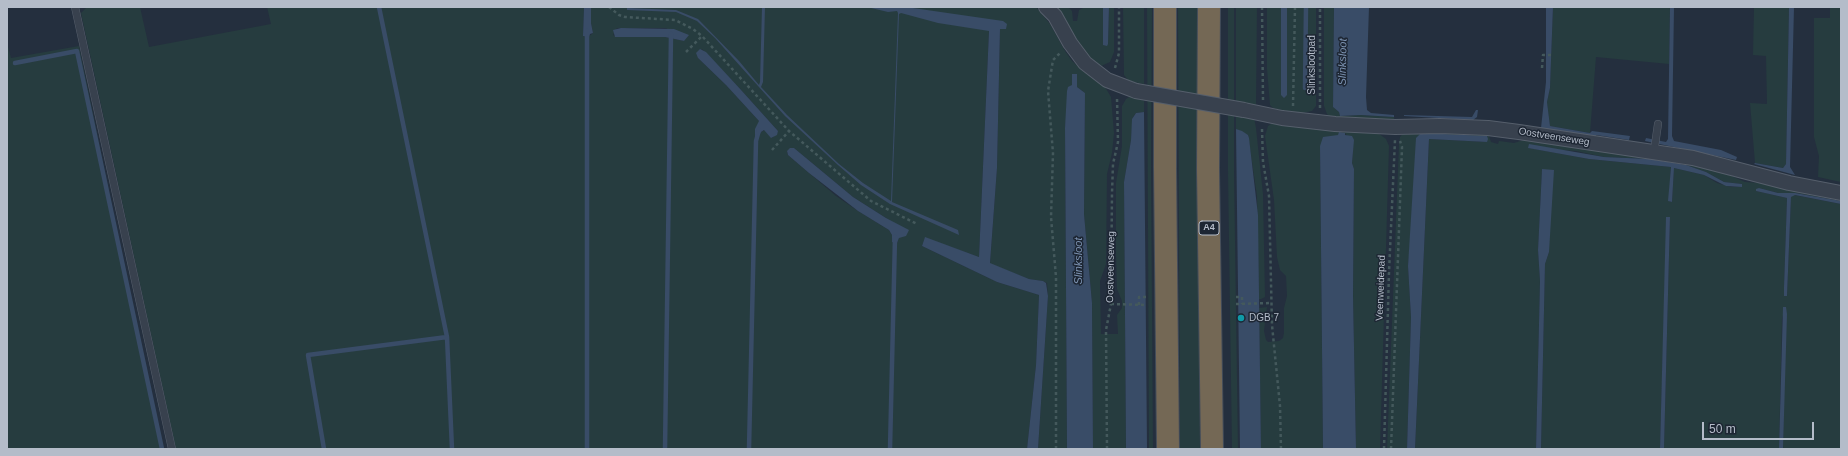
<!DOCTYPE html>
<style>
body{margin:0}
#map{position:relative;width:1848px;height:456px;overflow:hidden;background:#242f3e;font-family:Arial,sans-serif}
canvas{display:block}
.frame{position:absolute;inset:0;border:8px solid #b4bcc9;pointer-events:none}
.scale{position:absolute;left:1702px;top:422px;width:112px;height:18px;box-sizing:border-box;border:2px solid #b4bcc9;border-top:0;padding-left:5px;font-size:12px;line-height:14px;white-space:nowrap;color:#b4bcc9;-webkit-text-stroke:3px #1d2633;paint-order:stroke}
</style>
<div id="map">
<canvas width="1848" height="456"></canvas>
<div class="frame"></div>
<div class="scale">50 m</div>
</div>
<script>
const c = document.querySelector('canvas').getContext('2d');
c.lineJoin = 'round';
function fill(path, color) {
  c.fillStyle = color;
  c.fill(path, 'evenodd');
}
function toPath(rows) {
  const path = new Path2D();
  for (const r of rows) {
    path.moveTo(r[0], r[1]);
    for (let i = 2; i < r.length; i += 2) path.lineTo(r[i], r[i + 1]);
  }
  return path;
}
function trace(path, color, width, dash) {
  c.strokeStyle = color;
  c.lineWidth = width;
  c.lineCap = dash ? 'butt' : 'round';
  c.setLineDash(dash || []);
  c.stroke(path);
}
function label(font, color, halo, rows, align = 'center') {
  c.font = font + ' Arial,sans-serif';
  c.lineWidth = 3;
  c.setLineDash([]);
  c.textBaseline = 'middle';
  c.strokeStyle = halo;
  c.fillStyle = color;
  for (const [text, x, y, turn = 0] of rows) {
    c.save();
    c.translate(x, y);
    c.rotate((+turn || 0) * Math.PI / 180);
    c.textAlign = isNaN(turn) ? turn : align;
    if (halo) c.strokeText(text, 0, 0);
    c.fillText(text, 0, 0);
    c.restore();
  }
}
const green = toPath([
 [87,7,140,7,149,47,271,24,267,7,584,7,583,36,588,37,593,33,591,23,591,7,1036,7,1050,24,1065,51,1072,61,1082,70,1105,87,1111,97,1114,133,1112,153,1107,174,1106,264,1100,281,1101,334,1118,334,1117,315,1122,308,1122,301,1117,289,1116,253,1116,183,1122,146,1122,106,1126,99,1131,96,1144,101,1144,112,1136,113,1133,117,1131,140,1124,182,1126,449,1093,449,1092,303,1084,214,1085,93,1077,87,1076,74,1072,74,1072,85,1065,128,1067,449,1038,449,1048,296,1047,283,1043,281,1029,279,990,264,997,168,1000,29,989,31,979,257,925,238,922,246,997,282,1039,295,1036,365,1027,449,176,449,81,13],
 [617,28,666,28,684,41,665,37,617,37,613,35],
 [702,49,742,91,778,131,772,138,765,130,761,132,759,136,759,121,726,85,698,58],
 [794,148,853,197,894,223,899,238,897,243,889,230,858,211,836,196,788,155,787,152],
 [1056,7,1068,7,1072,11,1073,21,1077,21,1079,10,1085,7,1103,7,1103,43,1108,44,1109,7,1114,7,1114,52,1110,62,1101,66,1095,64,1078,45],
 [1123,7,1144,7,1144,84,1129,81,1124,75],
 [1147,7,1152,7,1151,166,1153,449,1149,449],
 [1178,7,1197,7,1200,449,1180,449],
 [1228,7,1234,7,1234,171,1238,449,1232,449,1228,171],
 [1236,7,1257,7,1256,105,1236,103],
 [1267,7,1316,7,1316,106,1312,111,1298,114,1273,108,1270,105,1267,69],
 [1324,7,1334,7,1333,107,1339,112,1340,116,1361,115,1394,117,1394,122,1330,117,1327,114,1324,106],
 [1553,7,1670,7,1669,64,1596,57,1590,133,1550,126,1547,102,1550,88],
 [1754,7,1789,7,1786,164,1783,168,1755,163,1750,103,1767,104,1766,56,1753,55],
 [1830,8,1841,8,1841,182,1818,177,1819,156,1814,137,1814,18,1830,18],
 [7,43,11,58,79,46,162,449,7,449],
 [1236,116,1254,118,1256,128,1263,194,1265,297,1261,299,1259,299,1257,196,1248,135,1236,129],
 [1274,122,1374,130,1386,139,1389,146,1380,449,1356,449,1353,296,1354,169,1352,163,1353,144,1345,133,1340,132,1339,135,1320,146,1323,449,1261,449,1259,308,1267,307,1264,331,1266,340,1268,342,1279,341,1283,338,1284,333,1284,308,1287,296,1286,276,1280,270,1277,257,1274,200,1265,136,1268,126],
 [1404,132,1482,134,1489,136,1491,142,1498,144,1499,141,1514,143,1530,138,1649,155,1718,170,1745,182,1776,184,1841,197,1841,201,1795,193,1778,193,1759,188,1756,191,1787,198,1784,287,1784,296,1787,296,1791,197,1794,195,1841,204,1841,449,1783,449,1785,307,1782,319,1779,449,1664,449,1670,217,1667,217,1660,449,1541,449,1545,264,1549,252,1542,169,1538,250,1540,281,1536,449,1415,449,1429,139,1487,142,1421,133,1408,266,1411,317,1407,449,1387,449,1399,144,1400,137],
 [1529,148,1576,151,1604,157,1650,159,1686,165,1706,172,1724,182,1742,184,1742,187,1731,187,1717,183,1704,175,1674,168,1672,202,1669,201,1671,167,1589,159]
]);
const water = toPath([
 [584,7,591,7,591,23,593,33,590,34,589,37,583,36],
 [762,7,765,7,763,82,761,87,787,115,839,164,863,183,891,201,898,13,897,11,888,12,867,7,906,7,1003,21,1007,24,1006,29,1000,29,997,168,990,263,1029,279,1043,281,1046,283,1048,296,1038,449,1027,449,1036,365,1039,295,997,282,922,246,925,237,979,257,989,31,938,23,901,13,899,14,892,202,958,230,959,235,890,204,861,185,838,165,785,116,715,38,697,21,676,12,627,10,627,8,676,10,698,19,739,61,759,85,760,82],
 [1103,7,1109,7,1108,44,1107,46,1103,45],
 [1281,7,1287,7,1287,95,1284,98,1281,95],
 [1334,7,1369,7,1366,97,1367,110,1371,113,1394,115,1394,117,1361,115,1340,116,1339,112,1333,107],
 [1546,7,1553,7,1550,88,1547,102,1550,126,1590,133,1592,131,1630,136,1629,140,1596,135,1596,137,1541,128,1546,82],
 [1670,7,1674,7,1672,136,1674,141,1721,150,1737,157,1736,160,1645,141,1646,138,1666,142,1668,139],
 [1789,7,1794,7,1790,167,1795,175,1754,164,1755,163,1783,168,1786,164],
 [621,28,674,29,689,35,684,41,665,37,615,37,613,30],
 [700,49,706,52,742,91,778,131,777,135,771,138,764,130,761,132,759,136,755,136,755,129,759,121,726,85,698,58,696,53],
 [1072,74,1077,74,1077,87,1085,93,1084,214,1092,303,1093,449,1067,449,1065,128,1067,91,1068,87,1072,85],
 [1476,110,1478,110,1477,117,1473,120,1404,116,1404,115,1472,117],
 [1144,112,1147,449,1126,449,1124,182,1131,140,1132,119,1136,113],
 [1236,129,1242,131,1248,135,1249,138,1258,215,1261,449,1240,449],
 [1339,132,1345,133,1345,135,1352,136,1354,140,1352,163,1354,169,1353,296,1356,449,1323,449,1320,146,1323,137,1338,135],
 [1421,133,1487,136,1488,139,1487,142,1429,139,1415,449,1407,449,1411,317,1408,266,1416,138],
 [1529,144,1604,157,1650,159,1686,165,1706,172,1724,182,1742,184,1742,187,1726,186,1704,175,1674,168,1672,202,1668,201,1671,167,1589,159,1528,148],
 [790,148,794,148,853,197,886,218,909,230,906,236,899,238,897,243,892,242,892,235,889,230,858,211,809,173,788,155,787,151],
 [1542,169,1554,170,1549,252,1545,264,1541,449,1536,449,1540,281,1538,250],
 [1759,188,1778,193,1795,193,1841,201,1841,204,1795,195,1791,197,1787,296,1784,296,1784,287,1787,198,1756,191,1756,189],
 [1666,217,1670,217,1664,449,1660,449],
 [1783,307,1786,307,1787,314,1783,449,1779,449]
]);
const stream = toPath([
 [379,7,447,337],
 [15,63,77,51,162,449],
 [1305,88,1306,7],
 [324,449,308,355,447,337,452,449],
 [587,449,587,31],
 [665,449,671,34],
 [749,449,756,141,759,130],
 [890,449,895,237]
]);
const path = toPath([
 [609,7,619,15,625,17,675,20,693,29,702,36],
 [1262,7,1263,100],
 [686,52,702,36,789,131],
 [1115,68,1119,53,1119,7],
 [1542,68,1543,55,1551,55],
 [1293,106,1295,7],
 [1320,108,1320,7],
 [1262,129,1263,162,1269,196,1272,325,1280,406,1281,449],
 [772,150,789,131,871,201,917,224],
 [1236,297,1242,297,1242,304],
 [1111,304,1146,305],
 [1236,304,1272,303],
 [1139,305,1139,297,1148,297],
 [1056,449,1056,277,1051,217,1053,153,1048,91,1053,60,1061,52],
 [1107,449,1106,330,1111,304,1112,193,1113,164,1118,142,1117,98],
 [1384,449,1389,272,1395,140],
 [1391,449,1402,147,1400,141]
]);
const service = toPath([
 [75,7,172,449],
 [1654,152,1658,124]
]);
const minor = toPath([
 [1046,7,1055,16,1070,43,1085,63,1107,80,1136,91],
 [1244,110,1282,118,1335,124,1395,127,1440,126,1488,128,1519,132,1693,158,1789,183,1841,193]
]);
const motorway = toPath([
 [1165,7,1165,168,1168,449],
 [1209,7,1208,169,1212,449]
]);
const minorBridge = toPath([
 [1136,91,1244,110]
]);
const markers = [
 [1241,318,4,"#0f9aa8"]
];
const shields = [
 [1209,228,20]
];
const shieldNames = [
 ["A4",1209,228]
];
const streetNames = [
 ["Slinkslootpad",1312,65,-90],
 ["Oostveenseweg",1554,137,9],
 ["Oostveenseweg",1111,267,-89],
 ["Veenweidepad",1381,288,-88]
];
const poiNames = [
 ["DGB 7",1249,318]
];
const waterNames = [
 ["Slinksloot",1343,62,-89],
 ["Slinksloot",1079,261,-90]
];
fill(green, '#263c3f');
fill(water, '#394c67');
trace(stream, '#394c67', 4.5);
trace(service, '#565f6c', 8);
trace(minor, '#565f6c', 16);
trace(motorway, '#434c59', 24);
trace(path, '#44595c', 2.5, [3, 3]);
trace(service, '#38414e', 7);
trace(minor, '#38414e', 14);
trace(motorway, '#746855', 22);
trace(minorBridge, '#565f6c', 16, []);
trace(minorBridge, '#38414e', 14);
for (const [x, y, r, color] of markers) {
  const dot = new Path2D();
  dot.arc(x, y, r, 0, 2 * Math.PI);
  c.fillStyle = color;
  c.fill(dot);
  trace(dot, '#1d2633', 1.5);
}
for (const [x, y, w] of shields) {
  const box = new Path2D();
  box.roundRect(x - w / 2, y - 7, w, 14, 3);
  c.fillStyle = '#1d2633';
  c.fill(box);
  trace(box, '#b4bcc9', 1);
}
label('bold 9px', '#b4bcc9', null, shieldNames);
label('10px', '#b4bcc9', '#1d2633', streetNames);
label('10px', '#b4bcc9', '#1d2633', poiNames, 'left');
label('italic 11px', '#7c92b1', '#1d2633', waterNames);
</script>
